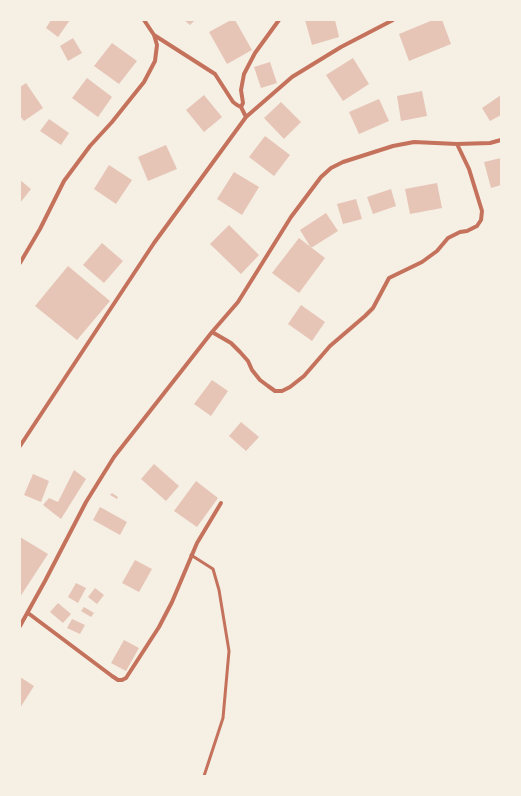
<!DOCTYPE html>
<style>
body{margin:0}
#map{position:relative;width:521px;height:796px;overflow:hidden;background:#f6efe4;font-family:Manrope,sans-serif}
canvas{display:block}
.frame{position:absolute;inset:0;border:21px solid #f6efe4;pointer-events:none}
</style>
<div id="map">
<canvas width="521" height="796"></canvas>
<div class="frame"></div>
</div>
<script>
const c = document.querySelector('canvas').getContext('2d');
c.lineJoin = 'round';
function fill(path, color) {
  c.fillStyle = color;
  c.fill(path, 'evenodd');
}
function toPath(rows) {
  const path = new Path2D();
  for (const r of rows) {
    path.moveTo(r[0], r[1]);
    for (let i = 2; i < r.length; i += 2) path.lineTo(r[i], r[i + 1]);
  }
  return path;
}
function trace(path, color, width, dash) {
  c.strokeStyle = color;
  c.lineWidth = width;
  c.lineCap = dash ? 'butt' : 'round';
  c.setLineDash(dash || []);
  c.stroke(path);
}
const building = toPath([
 [51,20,70,20,58,37,46,28],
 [184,20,195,20,190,25],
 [231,20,235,20,252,50,227,64,209,32],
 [305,20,335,20,339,37,312,45],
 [433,20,442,20,451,44,409,61,399,34],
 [73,38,82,53,68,61,60,46],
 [112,43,137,61,119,84,94,66],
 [353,58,369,84,343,101,326,75],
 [270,62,277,83,261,88,254,67],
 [87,78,112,97,98,117,72,98],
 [26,83,43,108,24,121,20,116,20,87],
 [422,91,427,116,401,121,397,96],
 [204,95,222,117,204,132,186,110],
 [501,95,501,115,490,121,482,108],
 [379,99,389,121,359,134,349,112],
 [281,102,301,122,284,139,264,118],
 [49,119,69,133,61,145,40,131],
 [265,136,290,155,274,176,249,157],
 [166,145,177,169,148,181,138,157],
 [501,158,501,185,491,188,484,162],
 [109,165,132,180,116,204,94,189],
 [234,172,259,187,242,215,217,199],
 [20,180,31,189,20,203],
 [437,183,442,208,410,214,405,189],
 [391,189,396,206,373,214,367,197],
 [356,199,362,219,343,224,337,204],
 [326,213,338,231,311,248,300,230],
 [229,225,259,255,241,274,210,244],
 [299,238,325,258,299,293,272,273],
 [102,243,123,261,104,283,83,265],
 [68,266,110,301,77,340,35,306],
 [301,305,325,322,312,341,288,324],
 [212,380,228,391,211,416,194,404],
 [241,422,259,437,246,451,229,436],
 [154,464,179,486,166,501,141,479],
 [74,470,86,479,61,519,43,505,49,498,58,502],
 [33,474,49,481,41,502,24,495],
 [196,481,218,498,197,527,174,511],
 [112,493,118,497,117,499,110,495],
 [100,507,127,522,120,535,93,520],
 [20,537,48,554,20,597],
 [135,560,152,569,139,592,122,583],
 [76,583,86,588,78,603,68,597],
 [95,588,104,595,97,604,88,597],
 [58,603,71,614,63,623,50,612],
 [84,607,94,613,91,617,81,611],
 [72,619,85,625,80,634,67,628],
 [124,640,139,648,126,671,111,663],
 [20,677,34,686,20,708]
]);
const service = toPath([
 [191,555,213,569,219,590,229,651,223,718,204,776]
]);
const minor = toPath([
 [154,35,215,74,233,102,237,105,241,107,246,117],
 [241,107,243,103,241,90,244,74,255,53,279,20],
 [20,263,40,229,64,181,90,146,112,122,144,82,155,61,157,45,154,35,144,20],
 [212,332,231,343,240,352,248,361,252,370,260,380,268,386,275,391,282,391,290,387,304,376,330,346,365,316,373,308,389,278,422,262,437,251,448,238,460,232,467,231,477,226,481,220,482,211,469,169,457,144],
 [20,446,154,243,246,117,292,77,341,47,393,20],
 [28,613,112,676,118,680,122,680,126,678,159,627,172,602,197,543,221,503],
 [20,626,45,581,86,502,114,457,212,332,238,302,291,217,321,177,331,168,343,162,393,146,414,142,457,144,490,143,501,140]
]);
fill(building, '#e6c5b7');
trace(service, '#c5725c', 3);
trace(minor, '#c5725c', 4);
</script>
